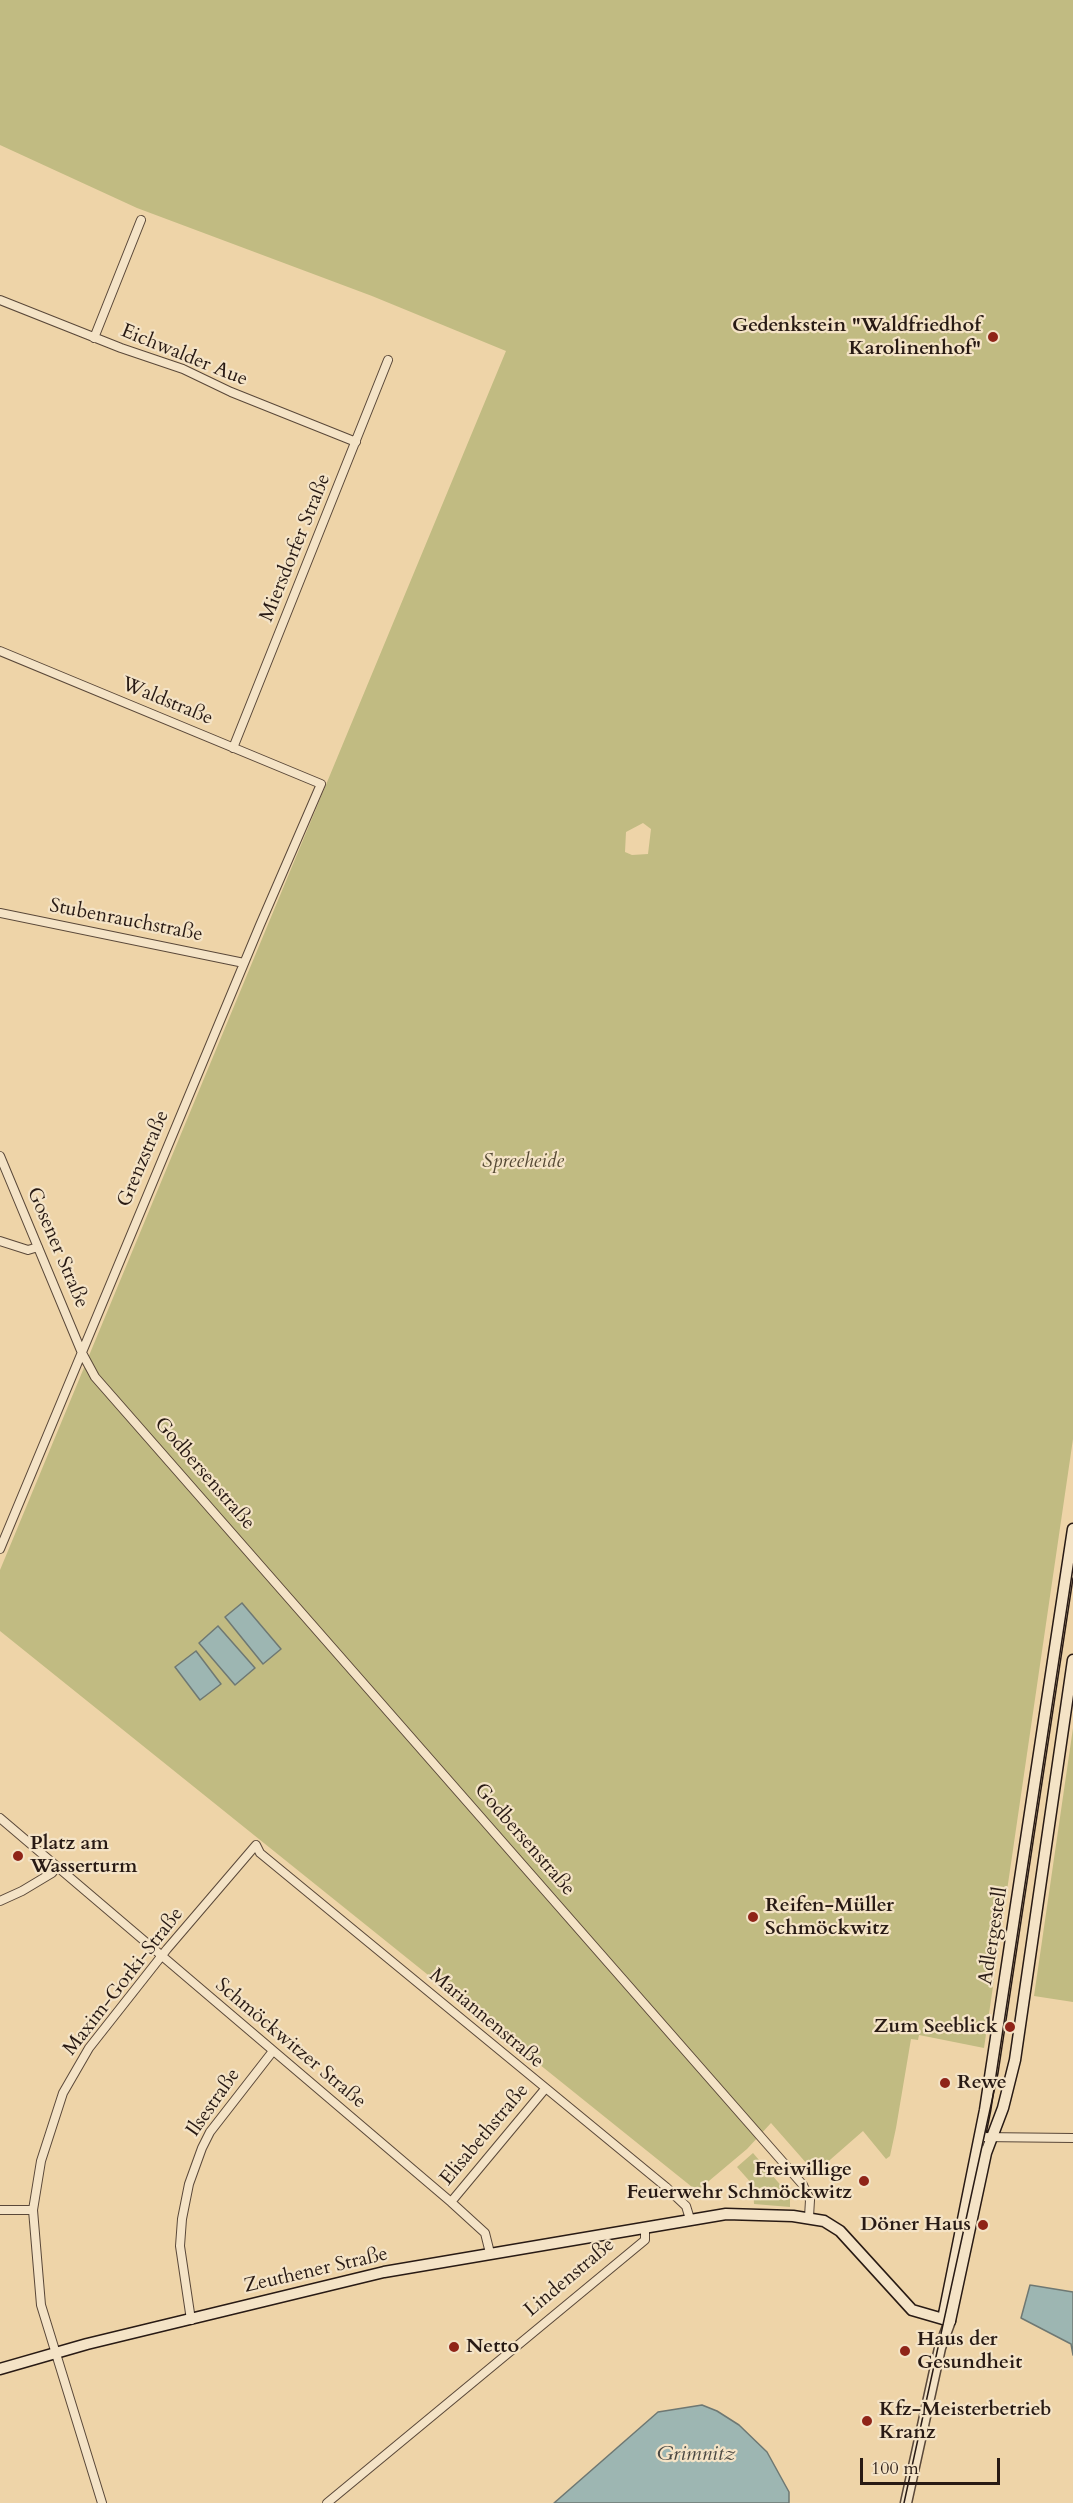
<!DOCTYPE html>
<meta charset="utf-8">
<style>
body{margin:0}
#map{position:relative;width:1073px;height:2503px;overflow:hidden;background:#eed4a8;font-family:Cardo,serif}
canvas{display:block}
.scale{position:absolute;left:860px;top:2458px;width:140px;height:27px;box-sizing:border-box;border:3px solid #281a14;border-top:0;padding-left:8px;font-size:18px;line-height:21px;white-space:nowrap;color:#281a14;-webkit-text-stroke:4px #f4e3c6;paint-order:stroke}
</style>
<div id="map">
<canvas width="1073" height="2503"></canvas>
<div class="scale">100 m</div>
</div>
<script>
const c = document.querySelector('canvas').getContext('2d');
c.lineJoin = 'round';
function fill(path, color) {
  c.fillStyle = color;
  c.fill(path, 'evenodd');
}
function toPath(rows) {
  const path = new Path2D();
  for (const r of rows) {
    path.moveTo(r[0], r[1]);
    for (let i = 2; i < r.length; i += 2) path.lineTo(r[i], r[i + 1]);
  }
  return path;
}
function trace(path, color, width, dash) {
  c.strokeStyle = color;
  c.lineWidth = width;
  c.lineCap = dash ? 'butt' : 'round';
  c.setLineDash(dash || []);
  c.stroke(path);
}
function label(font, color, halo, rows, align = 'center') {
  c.font = font + ' Cardo,serif';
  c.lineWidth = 4.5;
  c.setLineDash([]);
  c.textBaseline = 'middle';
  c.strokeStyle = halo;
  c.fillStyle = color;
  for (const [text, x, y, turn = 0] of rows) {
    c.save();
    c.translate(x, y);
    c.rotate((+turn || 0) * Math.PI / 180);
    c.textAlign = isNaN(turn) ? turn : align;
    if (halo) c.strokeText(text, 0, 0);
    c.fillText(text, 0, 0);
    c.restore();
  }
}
const green = toPath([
 [0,0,1073,0,1073,1439,984,2048,919,2035,918,2040,911,2039,896,2128,890,2156,886,2159,863,2131,815,2173,771,2123,747,2149,697,2191,0,1631,0,1570,506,351,372,296,137,208,0,145],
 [643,823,651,829,648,854,632,855,625,852,626,832],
 [1073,1728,1073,2002,1034,1996],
 [753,2153,790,2196,790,2207,754,2204,753,2185,737,2167]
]);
const water = toPath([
 [242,1603,281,1649,263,1664,225,1617,242,1603],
 [218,1626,255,1668,235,1685,199,1643,218,1626],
 [196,1651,221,1684,200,1700,175,1667,196,1651],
 [1030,2285,1073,2292,1073,2355,1071,2344,1021,2318,1030,2285],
 [702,2405,717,2411,739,2425,767,2452,789,2492,789,2503,554,2503,658,2412,702,2405]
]);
const minor = toPath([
 [0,300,121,348,183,369,231,392,356,442],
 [94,338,141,220],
 [0,651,321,784,260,925,0,1549],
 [233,748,388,360],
 [0,913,244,963],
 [0,1156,82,1353,95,1377,803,2185,810,2200,809,2217],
 [0,1241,28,1250,38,1247],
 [0,1818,451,2202,485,2233,490,2253],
 [0,1901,22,1891,52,1873,57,1867],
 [980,2137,1073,2138],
 [451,2202,545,2089],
 [0,2210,33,2210],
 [191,2320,180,2246,182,2219,189,2184,202,2148,210,2132,273,2051],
 [102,2503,41,2305,33,2210,41,2161,63,2093,89,2048,167,1949,256,1845,260,1853,666,2187,686,2206,690,2219],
 [327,2503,645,2240,645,2227]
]);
const tertiary = toPath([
 [906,2503,940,2348,950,2321]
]);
const secondary = toPath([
 [943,2319,985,2110,1073,1529],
 [0,2369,87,2344,384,2272,726,2214,793,2216,824,2221,840,2231,912,2310,950,2321,986,2153,1003,2108,1015,2060,1073,1660]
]);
const tram = toPath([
 [904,2503,998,2073,1073,1578]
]);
const markers = [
 [993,337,6,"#8f2418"],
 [18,1856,6,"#8f2418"],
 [753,1917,6,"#8f2418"],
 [1010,2027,6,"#8f2418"],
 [945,2083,6,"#8f2418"],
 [864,2181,6,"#8f2418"],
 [983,2225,6,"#8f2418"],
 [454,2347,6,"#8f2418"],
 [905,2351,6,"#8f2418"],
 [867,2421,6,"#8f2418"]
];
const poiNames = [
 ["Gedenkstein \"Waldfriedhof",981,326,"right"],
 ["Karolinenhof\"",981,349,"right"],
 ["Platz am",30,1844],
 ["Wasserturm",30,1867],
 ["Reifen-Müller",765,1906],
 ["Schmöckwitz",765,1929],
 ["Zum Seeblick",998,2027,"right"],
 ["Rewe",957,2083],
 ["Freiwillige",852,2170,"right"],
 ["Feuerwehr Schmöckwitz",852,2193,"right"],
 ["Döner Haus",971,2225,"right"],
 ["Haus der",917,2340],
 ["Gesundheit",917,2363],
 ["Netto",466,2347],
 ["Kfz-Meisterbetrieb",879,2410],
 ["Kranz",879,2433]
];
const streetNames = [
 ["Eichwalder Aue",184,356,22],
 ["Miersdorfer Straße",296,548,-68],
 ["Waldstraße",167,702,22],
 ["Stubenrauchstraße",126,921,11],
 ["Grenzstraße",144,1159,-67],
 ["Gosener Straße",57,1248,67],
 ["Godbersenstraße",204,1474,49],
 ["Godbersenstraße",524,1840,49],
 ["Adlergestell",994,1936,-81],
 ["Maxim-Gorki-Straße",124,1982,-52],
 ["Mariannenstraße",486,2019,40],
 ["Schmöckwitzer Straße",290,2044,40],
 ["Ilsestraße",214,2103,-55],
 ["Elisabethstraße",485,2135,-50],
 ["Zeuthener Straße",316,2271,-13],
 ["Lindenstraße",570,2278,-40]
];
const parkNames = [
 ["Spreeheide",523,1162]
];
const waterNames = [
 ["Grimnitz",696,2455]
];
fill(green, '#c1bb82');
fill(water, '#9db6b2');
trace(water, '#6e7873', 1.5);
trace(minor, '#5a4839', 10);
trace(tertiary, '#5a4839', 13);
trace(secondary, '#281a14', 13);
trace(minor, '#f4e3c6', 8);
trace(tertiary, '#f4e3c6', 10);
trace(secondary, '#f4e3c6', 10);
trace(tram, '#281a14', 1.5);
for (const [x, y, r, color] of markers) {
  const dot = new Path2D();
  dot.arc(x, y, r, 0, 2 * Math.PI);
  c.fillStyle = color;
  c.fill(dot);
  trace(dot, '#f4e3c6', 2);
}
label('bold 20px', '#281a14', '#f4e3c6', poiNames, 'left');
label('20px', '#281a14', '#f4e3c6', streetNames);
label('italic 20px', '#564a35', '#f4e3c6', parkNames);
label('italic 21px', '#4b4943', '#f4e3c6', waterNames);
</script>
